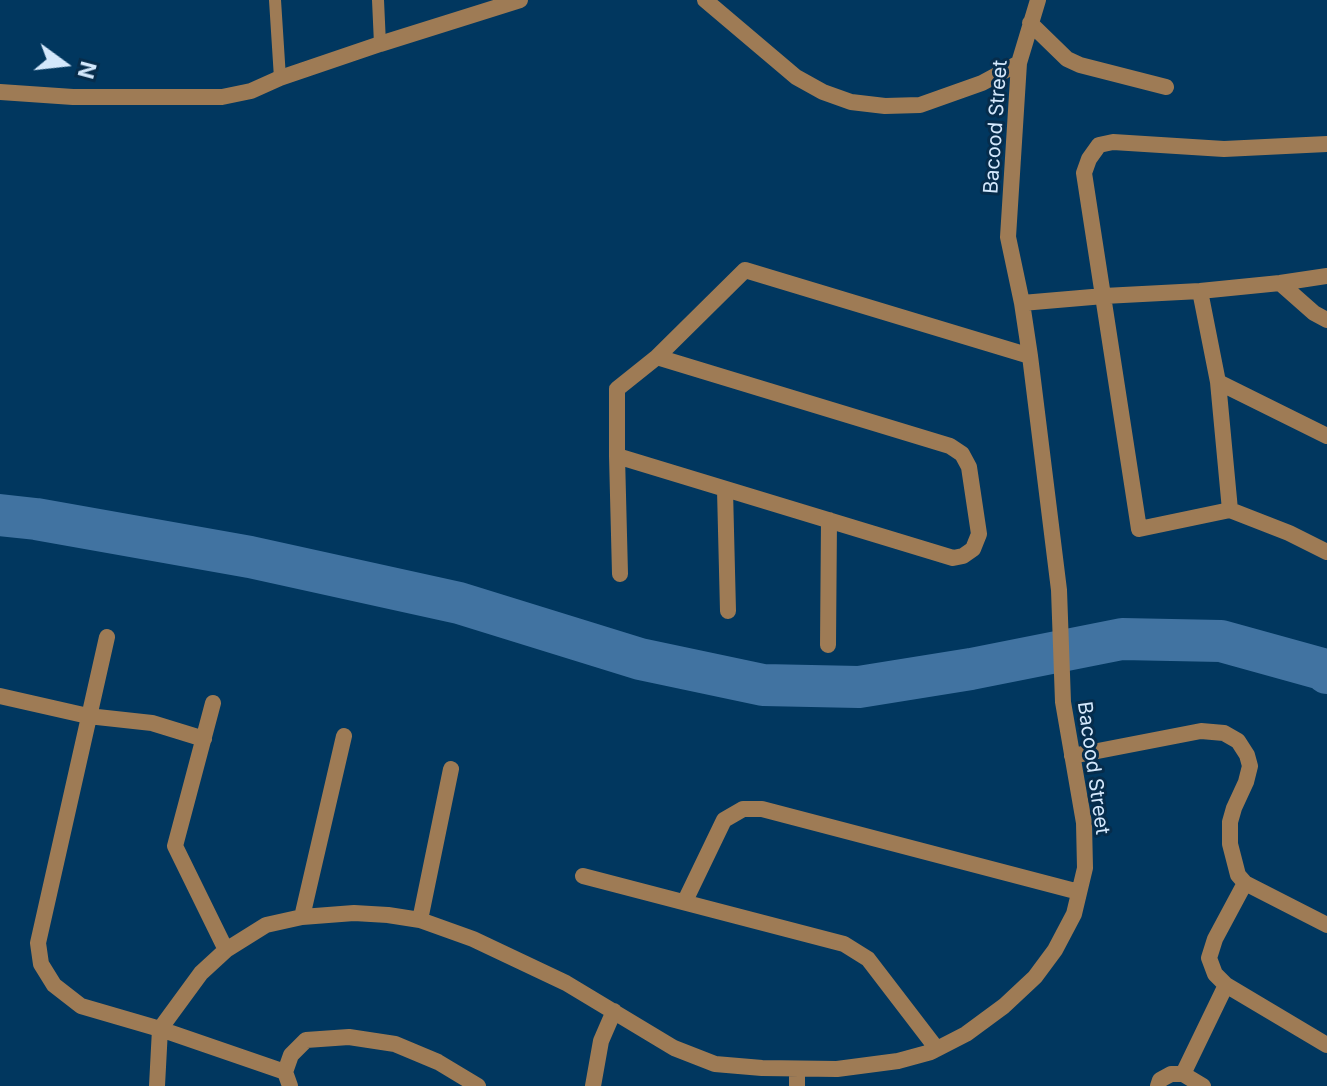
<!DOCTYPE html>
<style>
body{margin:0}
#map{position:relative;width:1327px;height:1086px;overflow:hidden;background:#01375f;font-family:Inter,sans-serif}
canvas{display:block}
.north{position:absolute;left:24px;top:24px;width:80px;height:80px;-webkit-text-stroke:6px #062c4b;paint-order:stroke;rotate:105deg;font-size:22px;font-weight:700;line-height:32px;text-align:center;color:#d4e8fc}
.north::after{content:'';display:block;margin:auto;width:28px;height:36px;background:#d4e8fc;clip-path:polygon(50% 0,100% 100%,50% 72%,0 100%)}
</style>
<div id="map">
<canvas width="1327" height="1086"></canvas>
<div class="north">N</div>
</div>
<script>
const c = document.querySelector('canvas').getContext('2d');
c.lineJoin = 'round';
function toPath(rows) {
  const path = new Path2D();
  for (const r of rows) {
    path.moveTo(r[0], r[1]);
    for (let i = 2; i < r.length; i += 2) path.lineTo(r[i], r[i + 1]);
  }
  return path;
}
function trace(path, color, width, dash) {
  c.strokeStyle = color;
  c.lineWidth = width;
  c.lineCap = dash ? 'butt' : 'round';
  c.setLineDash(dash || []);
  c.stroke(path);
}
function label(font, color, halo, rows, align = 'center') {
  c.font = font + ' Inter,sans-serif';
  c.lineWidth = 6;
  c.setLineDash([]);
  c.textBaseline = 'middle';
  c.strokeStyle = halo;
  c.fillStyle = color;
  for (const [text, x, y, turn = 0] of rows) {
    c.save();
    c.translate(x, y);
    c.rotate((+turn || 0) * Math.PI / 180);
    c.textAlign = isNaN(turn) ? turn : align;
    if (halo) c.strokeText(text, 0, 0);
    c.fillText(text, 0, 0);
    c.restore();
  }
}
const river = toPath([
 [0,515,36,519,250,557,459,603,640,659,763,685,859,687,971,669,1122,639,1221,641,1322,669,1327,673]
]);
const service = toPath([
 [275,0,280,78],
 [378,0,380,44]
]);
const minor = toPath([
 [705,0,796,77,823,92,851,102,885,106,920,105,982,83,1019,63],
 [1030,23,1067,59,1080,65,1166,87],
 [0,92,73,97,222,97,251,91,280,78,380,44,520,0],
 [1280,283,1314,313,1327,320],
 [1200,291,1218,382,1230,510,1289,533,1327,552],
 [1022,303,1104,296,1200,291,1280,283,1327,276],
 [1218,382,1327,436],
 [617,456,953,558,963,556,973,549,979,534,969,467,962,454,950,446,657,357],
 [725,490,728,611],
 [1230,510,1139,529,1084,173,1089,159,1099,145,1113,142,1224,149,1327,144],
 [620,574,617,456,617,389,657,357,745,270,1030,356],
 [107,637,38,943,41,964,54,985,81,1006,160,1029,285,1072],
 [828,645,829,520],
 [0,696,88,716,152,723,204,739],
 [213,703,175,846,226,950],
 [1072,756,1201,731,1224,733,1238,741,1247,755,1250,766,1246,782,1234,808,1230,822,1230,844,1238,875,1245,883,1327,925],
 [583,876,844,944,868,959,937,1049],
 [1245,883,1215,939,1209,958,1215,974,1226,985,1327,1045],
 [685,901,724,820,743,809,762,809,1079,892],
 [302,917,344,736],
 [420,920,451,769],
 [797,1069,797,1086],
 [1183,1074,1226,985],
 [157,1086,160,1029,201,973,226,950,266,925,302,917,354,913,388,915,420,920,473,939,566,983,674,1048,715,1064,762,1068,837,1069,898,1061,931,1052,966,1034,1004,1006,1035,977,1055,950,1074,914,1085,868,1084,823,1063,702,1059,590,1030,356,1022,303,1008,237,1019,63,1038,0],
 [290,1086,285,1072,291,1055,306,1040,349,1037,395,1044,438,1062,478,1086],
 [593,1086,601,1041,614,1011],
 [1158,1086,1160,1080,1171,1074,1183,1074,1203,1086]
]);
const streetNames = [
 ["Bacood Street",996,127,-86],
 ["Bacood Street",1093,768,82]
];
trace(river, '#4173a1', 42);
trace(service, '#9e7b55', 12);
trace(minor, '#9e7b55', 16);
label('20px', '#d4e8fc', '#062c4b', streetNames);
</script>
